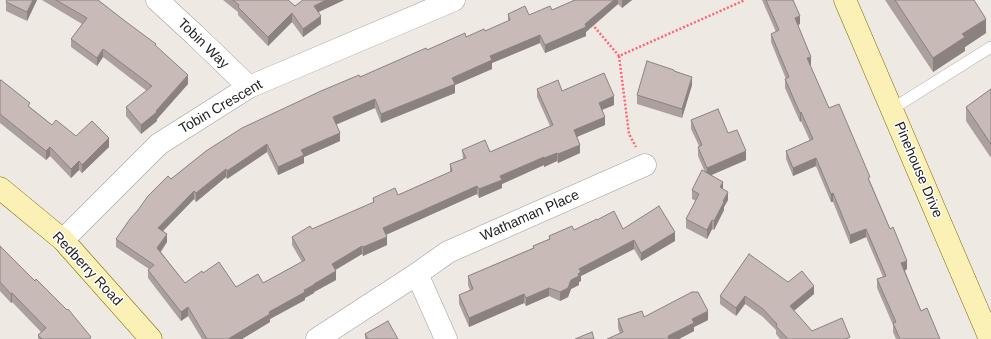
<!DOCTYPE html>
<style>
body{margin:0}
canvas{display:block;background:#efe9e3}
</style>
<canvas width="991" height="339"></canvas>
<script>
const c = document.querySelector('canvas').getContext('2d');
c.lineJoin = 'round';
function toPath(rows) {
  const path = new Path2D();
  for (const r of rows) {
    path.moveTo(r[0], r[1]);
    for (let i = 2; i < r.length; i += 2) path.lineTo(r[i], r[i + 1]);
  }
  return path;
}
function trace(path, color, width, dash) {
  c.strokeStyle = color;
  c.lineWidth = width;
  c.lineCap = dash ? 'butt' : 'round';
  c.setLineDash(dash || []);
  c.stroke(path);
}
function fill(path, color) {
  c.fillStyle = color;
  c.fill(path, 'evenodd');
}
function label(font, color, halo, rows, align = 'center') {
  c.font = font + ' Helvetica,sans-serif';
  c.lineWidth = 3;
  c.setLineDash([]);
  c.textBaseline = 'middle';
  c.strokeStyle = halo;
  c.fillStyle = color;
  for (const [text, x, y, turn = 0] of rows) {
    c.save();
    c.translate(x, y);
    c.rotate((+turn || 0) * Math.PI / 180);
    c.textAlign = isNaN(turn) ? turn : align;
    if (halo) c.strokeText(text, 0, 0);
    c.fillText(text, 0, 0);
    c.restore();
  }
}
const path = toPath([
 [592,24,619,56,745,0],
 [619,56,629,134,636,147]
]);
const lane = toPath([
 [892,109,991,47]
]);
const street = toPath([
 [157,0,195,35,249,87],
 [63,240,159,144,249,87,454,0],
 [417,274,446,339],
 [317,339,417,274,448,252,645,165]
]);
const secondary = toPath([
 [845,0,990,339],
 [0,188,63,240,151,339]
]);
const wall = toPath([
 [6,0,37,0,27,21,6,11,6,2,7,0],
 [42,0,98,0,156,46,188,84,157,119,157,121,141,134,126,116,126,107,147,91,103,57,97,66,71,47,71,39,82,24],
 [223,0,288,0,295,6,303,0,344,0,319,12,321,24,303,37,292,22,268,46,238,15,238,12],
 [575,0,632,0,622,8,618,4,586,32,586,36,545,53,540,43,492,63,492,69,455,85,455,93,381,123,375,108,336,124,340,141,304,157,304,163,278,175,267,152,227,179,226,177,196,202,194,199,163,231,167,242,161,252,185,283,203,273,236,287,263,283,302,262,292,245,292,237,312,229,373,203,373,198,398,195,450,172,450,164,463,159,462,150,490,152,550,126,537,97,537,89,562,91,614,105,602,110,605,125,577,137,580,153,558,163,557,161,544,167,544,165,502,184,502,188,479,198,477,194,386,235,387,245,363,256,362,254,335,270,336,280,314,292,314,293,305,298,305,300,270,319,270,322,242,339,202,339,188,316,181,321,148,278,148,270,149,269,116,247,116,239,171,179,206,151,360,77,427,50,485,31,508,22,508,14,529,15,552,10],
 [762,0,793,0,800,24,798,25,811,65,810,66,829,108,870,181,907,269,905,271,921,311,940,339,896,339,893,332,893,325,877,288,877,279,883,277,866,237,850,244,833,202,831,202,816,166,793,176,786,159,786,151,810,141,801,121,800,122,785,88,785,79,786,79,771,42,771,34,776,32],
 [885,0,974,0,986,33,965,47,965,51,933,72],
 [674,71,692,85,682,118,637,104,637,95],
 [0,81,30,107,52,125,76,136,109,147,82,173,79,170,71,178,50,156,46,160,0,123],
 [991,89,991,158,966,121,966,107],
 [691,120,728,133,746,160,711,175,723,189,728,200,724,207,724,210,714,230,712,229,707,239,686,228,686,219,696,201,692,199,692,190,705,172,698,156,698,147,699,146,691,129],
 [597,220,623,229,675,241,641,261,634,249,581,276,581,281,579,282,579,285,571,289,568,297,560,301,549,296,526,306,524,303,469,327,459,304,459,295,470,290,468,285,468,276,533,248,533,246,549,239,549,236,574,230],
 [0,246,91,339,38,339,38,335,41,332,12,302,11,303,0,291],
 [788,282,814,294,794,311,812,331,850,339,780,339,776,334,776,330,763,317,745,304,736,316,720,304,720,296],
 [644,317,708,320,694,327,694,331,679,339,607,339,620,334,618,328,618,319],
 [365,334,398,339,365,339]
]);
const shadedWall = toPath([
 [33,0,37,0,27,21,27,12],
 [326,0,344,0,314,14,314,6],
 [614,0,618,0,618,4,586,32,586,36,545,53,545,45,585,24],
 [622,0,632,0,622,8],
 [292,13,292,22,268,46,268,37],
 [321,16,321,24,303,37,303,29],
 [800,16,800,24,795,26,795,18],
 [986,19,986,33,965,47,965,51,933,72,933,58,962,34],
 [540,35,540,43,492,63,492,69,455,85,455,93,381,123,381,114,452,78,490,56],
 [103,49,103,57,97,66,97,58],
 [811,57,811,65,807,67,807,58],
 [188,75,188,84,157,119,157,121,141,134,141,125,156,111],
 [692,77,692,85,682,118,682,109],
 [614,96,614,105,599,111,599,103],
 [375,99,375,108,333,126,333,117],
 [801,112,801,121,800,122,800,113],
 [605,117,605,125,574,138,574,130],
 [340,133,340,141,304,157,304,163,278,175,278,167,301,150],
 [109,138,109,147,82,173,82,165],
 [267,144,267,152,227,179,227,171],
 [580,145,580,153,558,163,558,154],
 [50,147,50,156,46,160,46,151],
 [746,151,746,160,707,177,707,168],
 [557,153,557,161,544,167,544,158],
 [544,157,544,165,502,184,502,188,479,198,479,189,500,176],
 [816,158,816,166,793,176,793,168],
 [79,161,79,170,71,178,71,169],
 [226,169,226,177,196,202,196,193],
 [723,182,723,191,720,187],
 [477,186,477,194,383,236,383,228],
 [194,191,194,199,158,236,158,228],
 [728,192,728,200,724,207,724,210,714,230,714,221],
 [833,193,833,202,831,202,831,194],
 [712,220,712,229,707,239,707,230],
 [866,229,866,237,850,244,850,235],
 [675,232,675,241,641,261,641,253],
 [167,234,167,242,157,256,157,248],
 [387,237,387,245,363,256,363,247],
 [634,240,634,249,581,276,581,281,579,282,579,285,571,289,568,297,560,301,560,292,571,280,578,274,579,269],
 [362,246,362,254,332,272,332,264],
 [907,261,907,269,901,272,901,263],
 [336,271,336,280,314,292,314,293,305,298,305,300,270,319,270,322,242,339,228,339,269,312,314,284],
 [814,286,814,294,790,314,790,306],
 [549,288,549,296,526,306,526,298],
 [12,293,12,302,11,303,11,294],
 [524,294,524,303,469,327,469,318],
 [745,296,745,304,736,316,736,308],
 [188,307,188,316,181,321,181,312],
 [708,311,708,320,694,327,694,331,679,339,668,339,668,336,692,319]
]);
const building = toPath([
 [7,0,33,0,27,12,6,2,7,0],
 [56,0,98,0,125,21,156,44,155,45,188,75,156,111,157,112,141,125,126,107,152,86,103,49,97,58,71,39,87,18,56,0],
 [233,0,288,0,295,6,303,0,326,0,314,6,321,16,303,29,292,13,268,37,238,7,239,5,233,0],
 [575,0,614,0,585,24,586,27,545,45,540,35,490,56,492,60,452,78,455,84,381,114,375,99,333,117,340,133,301,150,304,155,278,167,267,144,227,171,226,169,196,193,194,191,158,228,167,234,157,248,185,283,202,271,203,273,219,262,236,287,258,274,263,283,305,260,292,237,310,226,312,229,374,202,373,198,395,188,398,195,452,171,450,164,466,158,462,150,485,140,490,152,553,125,537,89,558,80,562,91,604,73,614,96,599,103,605,117,574,130,580,145,558,154,557,153,544,158,544,157,500,176,502,180,479,189,477,186,383,228,387,237,363,247,362,246,332,264,336,271,314,284,314,285,304,290,305,292,269,312,270,314,228,339,207,339,188,307,181,312,148,270,154,265,116,239,130,219,138,210,148,196,168,176,171,179,206,151,242,128,321,91,359,75,360,77,426,48,427,50,465,33,466,37,484,29,485,31,510,20,508,14,525,6,529,15,550,6,552,10,575,0],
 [766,0,793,0,800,16,795,18,811,57,807,58,829,108,839,104,870,177,868,178,890,229,893,227,907,261,901,263,921,311,927,308,940,339,900,339,893,323,896,322,877,279,886,276,866,229,850,235,833,193,831,194,816,158,793,168,786,151,813,139,801,112,800,113,785,79,789,77,771,34,779,30,766,0],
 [895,0,974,0,986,19,962,34,965,37,933,58,895,0],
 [647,61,674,70,674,71,692,77,682,109,637,95,647,61],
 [1,80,30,103,28,106,52,125,56,120,76,136,92,121,109,138,82,165,79,161,71,169,50,147,46,151,0,114,0,81,1,80],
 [991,89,991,144,966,107,991,89],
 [718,109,728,133,737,130,746,151,707,168,698,147,702,145,691,120,718,109],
 [702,170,723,182,720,187,728,192,723,201,724,202,714,221,712,220,707,230,686,219,699,194,692,190,702,170],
 [659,206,675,232,641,253,634,240,579,269,581,272,578,274,579,276,571,280,568,288,560,292,549,288,526,298,524,294,469,318,459,295,473,289,468,276,534,248,533,246,550,239,549,236,572,226,574,230,597,219,597,220,614,211,623,229,659,206],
 [0,246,35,281,36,279,67,310,68,309,91,337,89,339,42,339,38,335,46,328,12,293,11,294,0,282,0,246],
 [749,254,788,282,802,271,814,286,790,306,812,331,842,318,850,337,845,339,788,339,776,326,777,324,763,309,745,296,736,308,720,296,749,254],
 [692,292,698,292,708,311,692,319,694,323,668,336,669,339,607,339,623,332,618,319,642,311,644,317,692,292],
 [388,321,398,339,368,339,365,334,388,321],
 [592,332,594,339,575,339,592,332]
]);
const streetNames = [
 ["Tobin Way",203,44,44],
 ["Tobin Crescent",221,107,-30],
 ["Pinehouse Drive",918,170,67],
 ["Wathaman Place",530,216,-24],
 ["Redberry Road",87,269,47]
];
trace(lane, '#9f9f9f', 12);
trace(street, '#9f9f9f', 23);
trace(secondary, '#786c02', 23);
trace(path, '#fd6676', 2.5, [2, 2]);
trace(lane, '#fff', 11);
trace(street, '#fff', 22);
trace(secondary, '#fbf0b5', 22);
fill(wall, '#aba09d');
fill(shadedWall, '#8b8280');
fill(building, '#c7bab7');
trace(building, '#8b8280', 1);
label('14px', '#1e1e1e', '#fff', streetNames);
</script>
